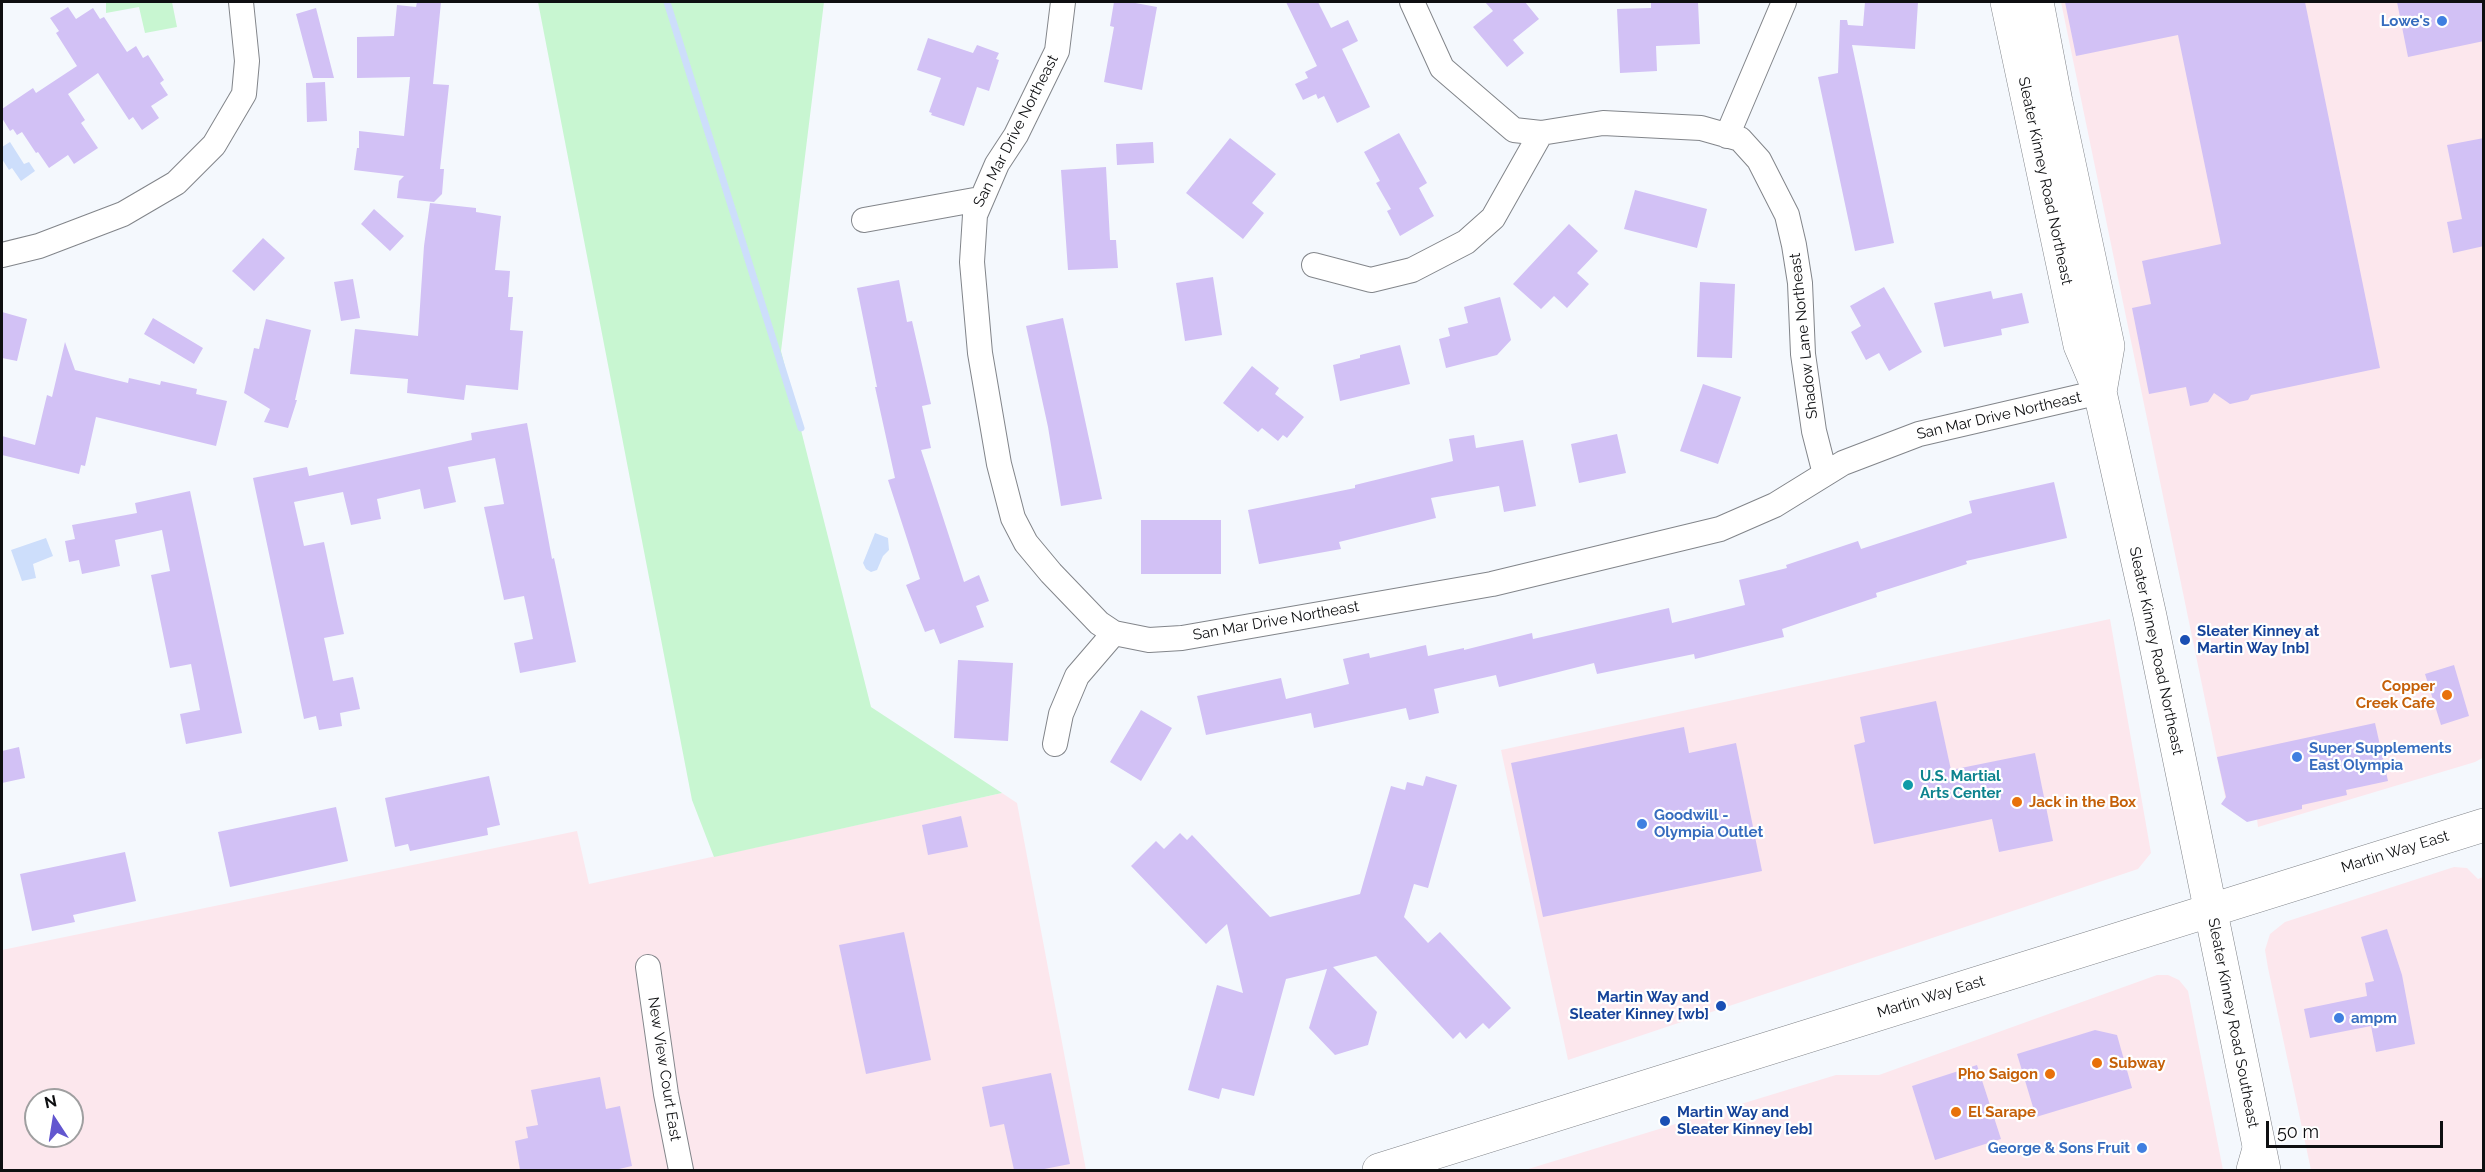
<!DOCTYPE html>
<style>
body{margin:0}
#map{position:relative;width:2485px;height:1172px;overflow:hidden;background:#f4f8fd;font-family:Raleway,sans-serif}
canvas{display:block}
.frame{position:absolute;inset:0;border:3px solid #0e0f11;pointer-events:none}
.north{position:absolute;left:24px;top:1088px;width:60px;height:60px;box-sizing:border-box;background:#fff;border:2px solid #9f9fa0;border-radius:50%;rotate:348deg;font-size:16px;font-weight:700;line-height:24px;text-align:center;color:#0e0f11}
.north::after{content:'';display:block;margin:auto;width:21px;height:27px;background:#6256cf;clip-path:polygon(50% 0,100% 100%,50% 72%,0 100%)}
.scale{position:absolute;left:2266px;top:1121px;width:177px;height:27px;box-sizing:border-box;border:3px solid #0e0f11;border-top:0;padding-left:8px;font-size:18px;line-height:21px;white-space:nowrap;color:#0e0f11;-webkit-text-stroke:4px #fff;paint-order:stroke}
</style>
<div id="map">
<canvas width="2485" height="1172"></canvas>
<div class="frame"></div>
<div class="north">N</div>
<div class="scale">50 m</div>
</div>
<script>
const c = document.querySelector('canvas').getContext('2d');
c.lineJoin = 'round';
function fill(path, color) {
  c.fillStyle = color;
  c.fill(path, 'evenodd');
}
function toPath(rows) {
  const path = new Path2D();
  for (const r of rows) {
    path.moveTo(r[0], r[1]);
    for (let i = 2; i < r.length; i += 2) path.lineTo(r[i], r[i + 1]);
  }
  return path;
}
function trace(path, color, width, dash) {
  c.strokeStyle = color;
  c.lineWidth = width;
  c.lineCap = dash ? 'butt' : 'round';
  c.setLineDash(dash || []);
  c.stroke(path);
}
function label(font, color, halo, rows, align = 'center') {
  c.font = font + ' Raleway,sans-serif';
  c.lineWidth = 4.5;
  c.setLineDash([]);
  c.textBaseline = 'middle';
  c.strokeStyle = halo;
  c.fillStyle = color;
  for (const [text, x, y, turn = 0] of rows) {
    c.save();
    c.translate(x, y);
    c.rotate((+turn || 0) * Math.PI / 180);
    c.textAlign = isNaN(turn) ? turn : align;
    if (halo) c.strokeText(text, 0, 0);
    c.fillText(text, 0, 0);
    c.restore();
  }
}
const commercial = toPath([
 [2061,2,2483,2,2484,757,2475,762,2258,827,2257,819,2227,806],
 [2110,619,2151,853,2138,869,1568,1060,1501,750],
 [1002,793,1017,803,1086,1170,2,1170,2,950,577,831,589,884],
 [36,1100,72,1100,72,1136,36,1136],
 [2454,867,2467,868,2478,879,2483,877,2483,1170,2311,1170,2268,968,2265,950,2270,934,2285,922],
 [2157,975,2168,975,2179,980,2188,991,2223,1170,1525,1170,1836,1075,1879,1075]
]);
const green = toPath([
 [106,2,172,2,177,27,145,33,139,7,106,13],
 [538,2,824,2,781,351,871,707,1002,793,714,857,692,800]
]);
const water = toPath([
 [10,142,24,164,29,162,35,171,21,181,12,168,9,170,2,159,2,147],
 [875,533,888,538,889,550,883,556,877,570,871,572,866,569,863,563],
 [46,538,53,556,33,564,36,578,22,581,11,550]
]);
const stream = toPath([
 [667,2,801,428]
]);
const building = toPath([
 [417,2,441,2,433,84,449,85,440,169,444,169,442,194,434,202,397,198,399,181,404,176,354,170,357,148,359,148,359,131,404,136,410,77,357,78,357,37,394,36,397,5,416,7],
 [1114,2,1130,2,1157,7,1142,90,1104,82,1114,27,1110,26],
 [1286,2,1318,2,1331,28,1348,20,1358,41,1342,49,1370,107,1337,123,1324,96,1318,99,1316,94,1303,100,1295,84,1308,78,1305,72,1317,66],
 [1485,2,1525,2,1539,19,1513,40,1524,53,1507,67,1473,27,1493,11],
 [1651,2,1698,2,1700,44,1656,46,1657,71,1620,73,1617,9,1651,8],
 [1865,2,1918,2,1915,49,1852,45,1894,243,1855,251,1818,77,1838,73,1840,20,1847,20,1848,25,1863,26],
 [2065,2,2305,2,2380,368,2251,395,2248,400,2230,404,2214,393,2208,402,2190,406,2186,387,2149,394,2132,308,2151,304,2142,261,2221,244,2178,35,2076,56],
 [2397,2,2484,2,2484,41,2408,57],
 [68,7,76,19,93,8,100,19,104,17,127,52,136,46,143,58,148,55,164,80,160,83,168,95,151,106,159,118,142,130,133,117,129,120,98,73,68,94,85,120,81,123,98,148,74,164,68,155,49,168,38,152,36,153,22,132,17,135,13,129,10,131,2,118,2,109,33,88,36,93,77,66,56,33,59,31,50,18],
 [316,8,334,78,313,78,296,14],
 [928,38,973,53,977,45,999,53,996,59,999,60,989,91,977,87,964,126,931,115,932,113,929,112,941,78,917,70],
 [325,82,327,121,307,122,306,83],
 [1399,133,1427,183,1419,188,1434,216,1400,236,1387,211,1391,209,1376,183,1380,181,1364,152],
 [1230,138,1276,174,1252,203,1264,213,1243,239,1186,193],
 [2484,138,2484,246,2453,253,2447,222,2462,219,2447,145],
 [1153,142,1154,163,1117,165,1116,144],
 [1106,167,1110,240,1116,240,1118,268,1068,270,1061,170],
 [1635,190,1707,209,1697,248,1624,229],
 [430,203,476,208,476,212,501,216,495,270,510,271,508,297,513,297,510,330,523,331,518,390,466,385,464,400,407,393,408,379,350,374,355,329,418,336,424,246],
 [374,209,404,236,390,251,361,224],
 [1569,224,1598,251,1577,273,1589,284,1567,308,1554,296,1541,309,1513,284],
 [263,238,285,258,254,291,232,271],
 [1213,277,1222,335,1185,341,1176,283],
 [353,279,360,318,341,321,334,282],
 [899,280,907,322,912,321,931,404,922,406,931,448,921,450,964,582,979,575,989,601,976,606,984,627,940,644,934,629,925,632,906,585,920,579,888,480,895,478,875,387,877,387,857,288],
 [1700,282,1735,284,1732,358,1697,357],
 [1884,287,1922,352,1889,371,1879,353,1866,360,1851,332,1861,326,1850,306],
 [1991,291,1993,299,2022,293,2029,323,2001,329,2002,335,1944,347,1934,303],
 [1500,297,1511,340,1497,355,1446,368,1439,339,1450,336,1448,328,1468,323,1464,307],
 [2,312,27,319,17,361,2,358],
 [153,318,203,348,194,364,144,334],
 [1063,318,1102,499,1061,506,1048,427,1026,326],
 [266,319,311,330,295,400,297,400,288,428,264,422,270,409,244,393,254,348,259,349],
 [65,342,75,370,128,383,129,378,160,385,161,381,197,389,196,394,227,401,216,446,96,417,85,466,81,465,79,474,2,455,2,436,35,445,47,395,52,397],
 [1400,345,1410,384,1340,401,1333,365,1360,358,1360,355],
 [1252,366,1279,388,1275,394,1304,417,1287,438,1283,435,1278,441,1262,428,1258,432,1223,403],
 [1703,384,1741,397,1718,464,1680,451],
 [527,423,552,559,554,558,576,662,520,673,514,643,533,639,524,596,504,600,484,507,504,504,495,458,448,467,456,502,424,509,420,489,377,499,381,519,351,525,343,492,294,502,304,546,324,542,337,603,344,634,324,638,333,681,353,677,360,709,340,713,342,726,319,730,316,716,304,719,253,478,307,467,309,476,472,440,471,433],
 [1617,434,1626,473,1579,483,1571,444],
 [1474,435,1476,448,1523,440,1536,506,1504,512,1499,486,1431,498,1436,518,1339,542,1341,549,1259,564,1248,510,1355,488,1355,485,1453,461,1449,439],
 [2054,482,2067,538,1966,561,1967,564,1876,593,1877,597,1782,629,1784,637,1695,659,1694,654,1597,674,1594,663,1499,687,1496,675,1434,689,1439,713,1409,720,1406,708,1314,728,1311,713,1206,735,1197,696,1281,678,1286,699,1349,684,1343,659,1369,653,1370,658,1426,645,1428,656,1464,648,1464,650,1532,633,1533,639,1669,608,1672,623,1745,605,1739,580,1787,568,1786,565,1858,541,1861,549,1972,513,1969,501],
 [190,491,242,733,186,744,180,714,200,710,191,664,170,668,151,575,170,571,162,530,115,540,120,566,82,574,79,560,69,562,65,541,75,539,72,525,137,513,135,503],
 [1141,520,1221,520,1221,574,1141,574],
 [958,660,1013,663,1008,741,954,738],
 [2454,665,2469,716,2441,725,2425,674],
 [1936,701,1951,770,2035,753,2053,841,1999,852,1992,819,1874,844,1854,745,1865,742,1860,717],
 [1141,710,1172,728,1141,781,1110,762],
 [2375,723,2388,781,2346,790,2347,795,2302,805,2302,809,2247,822,2221,804,2226,797,2217,757],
 [1684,727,1689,753,1736,743,1762,871,1543,917,1511,763],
 [19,747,25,778,2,783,2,751],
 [489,776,500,825,487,828,488,835,410,851,408,844,395,847,385,798],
 [1426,776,1457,785,1428,888,1414,884,1404,917,1428,943,1440,932,1511,1008,1489,1029,1483,1023,1466,1039,1460,1032,1453,1039,1376,956,1333,967,1377,1012,1368,1045,1335,1055,1309,1028,1327,969,1286,979,1254,1096,1222,1088,1219,1099,1188,1090,1217,985,1243,993,1227,924,1206,944,1131,866,1156,841,1164,849,1180,833,1187,840,1192,835,1270,917,1360,894,1391,786,1405,790,1407,782,1423,786],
 [336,807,348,861,230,887,218,832],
 [961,816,968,847,928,855,922,825],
 [125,852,136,901,73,915,75,922,32,931,20,874],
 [2387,929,2402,975,2415,1044,2376,1052,2371,1026,2310,1038,2304,1009,2367,996,2365,983,2374,981,2361,937],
 [904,932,931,1060,866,1074,839,945],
 [2095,1030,2117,1035,2132,1088,2036,1117,2017,1054],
 [1977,1065,2001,1139,1935,1160,1912,1086],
 [1051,1073,1070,1164,1039,1170,1014,1170,1004,1124,990,1127,982,1087],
 [600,1077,606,1109,620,1106,632,1166,619,1169,619,1170,520,1170,515,1141,528,1138,526,1127,538,1125,531,1090]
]);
const street = toPath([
 [1063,2,1057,51,1016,135,997,164,975,215,972,262,980,353,999,464,1013,518,1026,543,1051,573,1099,623,1114,633,1149,640,1182,638,1492,584,1720,529,1775,505,1843,463,1919,434,2100,392],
 [1412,2,1442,68,1514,130,1541,133,1603,123,1701,128,1740,139,1759,160,1787,215,1794,245,1800,283,1803,354,1814,431,1825,474],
 [1727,136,1784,2],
 [864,220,980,199],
 [2,255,39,246,123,214,176,183,214,145,244,94,247,61,241,2],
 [1314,265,1371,280,1412,270,1466,242,1493,218,1541,133],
 [1055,744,1061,714,1077,676,1114,633],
 [648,967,666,1094,681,1170]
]);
const secondary = toPath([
 [2007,2,2080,345,2100,392,2150,616,2264,1170],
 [2037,2,2056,102,2108,346,2100,392]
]);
const primary = toPath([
 [1379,1170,2484,825]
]);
const highway = toPath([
 [2253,1170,2259,1149]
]);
const markers = [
 [2442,21,6,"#3f7fe0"],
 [2185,640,6,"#1a4fb4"],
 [2447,695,6,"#e8710a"],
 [2297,757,6,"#3f7fe0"],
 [1908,785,6,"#0f9aa8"],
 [2017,802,6,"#e8710a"],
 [1642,824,6,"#3f7fe0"],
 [1721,1006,6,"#1a4fb4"],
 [2339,1018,6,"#3f7fe0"],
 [2097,1063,6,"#e8710a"],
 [2050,1074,6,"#e8710a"],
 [1956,1112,6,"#e8710a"],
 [1665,1121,6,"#1a4fb4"],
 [2142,1148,6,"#3f7fe0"]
];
const shopNames = [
 ["Lowe's",2430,21,"right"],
 ["Super Supplements",2309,748],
 ["East Olympia",2309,765],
 ["Goodwill -",1654,815],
 ["Olympia Outlet",1654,832],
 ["ampm",2351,1018],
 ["George & Sons Fruit",2130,1148,"right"]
];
const streetNames = [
 ["San Mar Drive Northeast",1016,131,-63],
 ["Sleater Kinney Road Northeast",2045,181,78],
 ["Shadow Lane Northeast",1804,336,-96],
 ["San Mar Drive Northeast",1999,416,-13],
 ["San Mar Drive Northeast",1276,621,-10],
 ["Sleater Kinney Road Northeast",2156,651,78],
 ["Martin Way East",2395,852,-17],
 ["Martin Way East",1931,997,-17],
 ["Sleater Kinney Road Southeast",2233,1023,79],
 ["New View Court East",664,1069,81]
];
const transitNames = [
 ["Sleater Kinney at",2197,631],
 ["Martin Way [nb]",2197,648],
 ["Martin Way and",1709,997,"right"],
 ["Sleater Kinney [wb]",1709,1014,"right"],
 ["Martin Way and",1677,1112],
 ["Sleater Kinney [eb]",1677,1129]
];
const foodNames = [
 ["Copper",2435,686,"right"],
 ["Creek Cafe",2435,703,"right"],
 ["Jack in the Box",2029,802],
 ["Subway",2109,1063],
 ["Pho Saigon",2038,1074,"right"],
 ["El Sarape",1968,1112]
];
const cultureNames = [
 ["U.S. Martial",1920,776],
 ["Arts Center",1920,793]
];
fill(commercial, '#fce7ed');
fill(green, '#c8f6d1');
fill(water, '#cddefb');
trace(stream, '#cddefb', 7);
fill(building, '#d2c1f5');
trace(street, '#82858a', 26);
trace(secondary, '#82858a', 34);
trace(primary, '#82858a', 34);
trace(highway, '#82858a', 34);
trace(street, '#fff', 24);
trace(secondary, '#fff', 33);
trace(primary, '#fff', 33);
trace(highway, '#fff', 33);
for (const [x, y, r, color] of markers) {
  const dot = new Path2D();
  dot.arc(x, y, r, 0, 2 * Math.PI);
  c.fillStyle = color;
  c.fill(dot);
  trace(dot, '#fff', 2);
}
label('bold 15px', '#366cbe', '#fff', shopNames, 'left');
label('15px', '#0e0f11', '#fff', streetNames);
label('bold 15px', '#164399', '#fff', transitNames, 'left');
label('bold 15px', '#c56008', '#fff', foodNames, 'left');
label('bold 15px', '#0d838f', '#fff', cultureNames, 'left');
</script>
